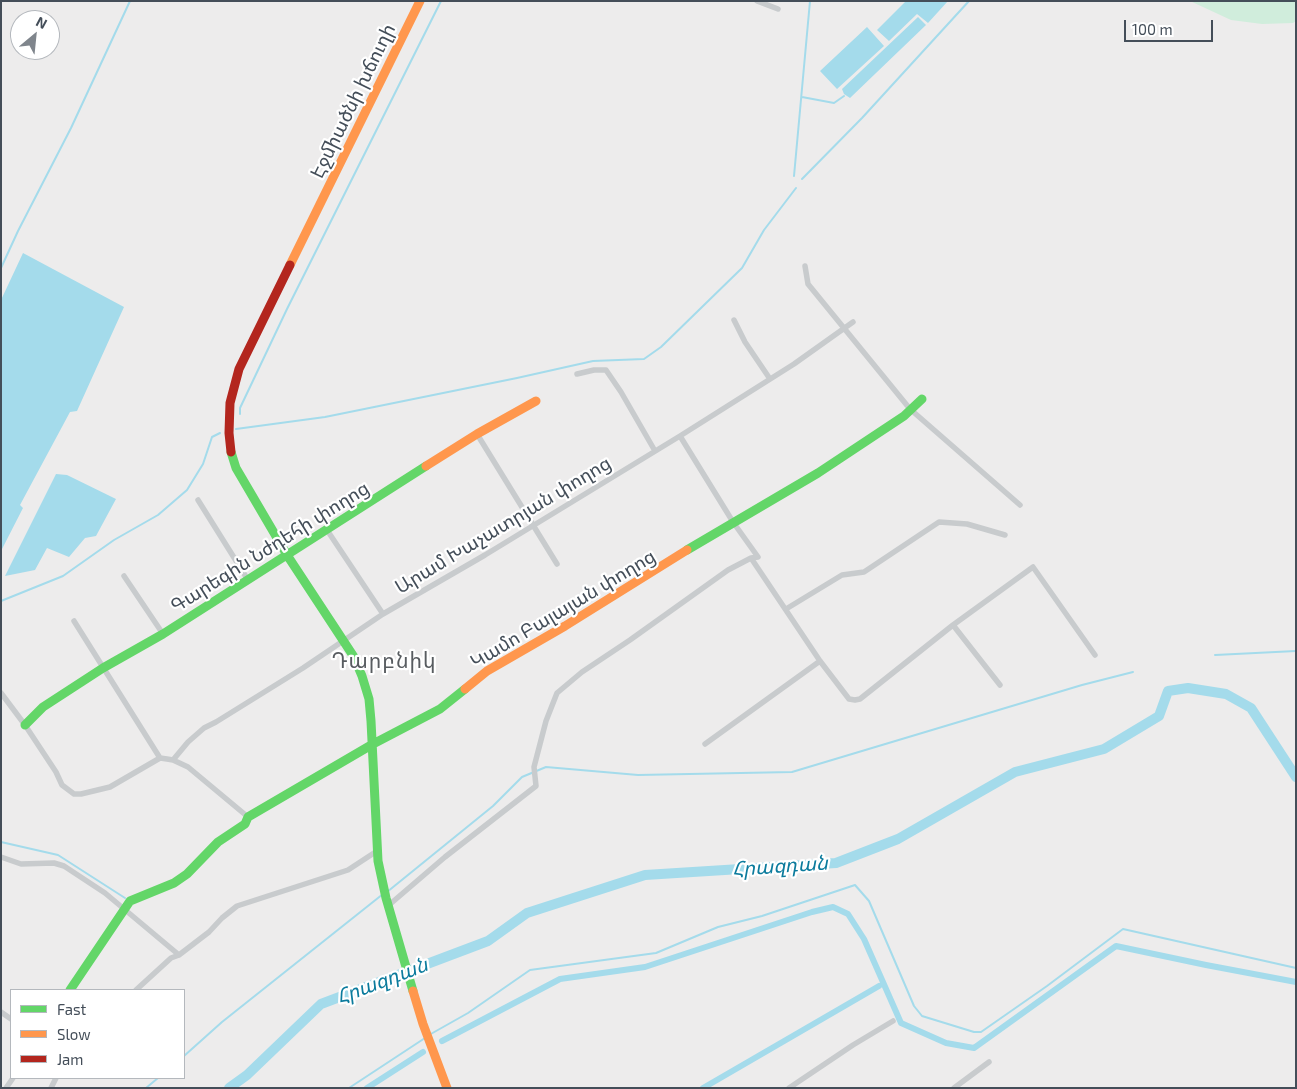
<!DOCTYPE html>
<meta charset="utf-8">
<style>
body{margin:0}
#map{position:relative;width:1297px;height:1089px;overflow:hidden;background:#edecec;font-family:"Exo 2",sans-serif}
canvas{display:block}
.frame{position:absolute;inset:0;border:2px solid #444e59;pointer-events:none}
.legend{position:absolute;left:10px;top:989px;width:175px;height:90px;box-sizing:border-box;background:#fff;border:1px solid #b4b8bd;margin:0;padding:6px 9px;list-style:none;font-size:15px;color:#444e59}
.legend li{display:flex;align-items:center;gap:10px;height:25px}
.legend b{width:25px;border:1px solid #b4b8bd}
.north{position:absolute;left:10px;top:10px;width:50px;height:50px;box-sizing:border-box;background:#fff;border:1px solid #b4b8bd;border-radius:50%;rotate:28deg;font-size:14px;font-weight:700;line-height:20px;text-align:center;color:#444e59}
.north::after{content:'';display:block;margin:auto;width:18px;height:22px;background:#7f858c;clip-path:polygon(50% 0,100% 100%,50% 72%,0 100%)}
.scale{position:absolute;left:1124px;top:20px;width:89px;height:22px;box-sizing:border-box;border:2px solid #444e59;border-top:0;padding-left:6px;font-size:15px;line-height:18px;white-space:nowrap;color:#444e59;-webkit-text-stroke:4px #fff;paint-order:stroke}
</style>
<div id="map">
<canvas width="1297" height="1089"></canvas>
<div class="frame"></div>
<ul class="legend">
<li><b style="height:6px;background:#63d668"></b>Fast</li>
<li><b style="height:6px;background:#ff974d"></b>Slow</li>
<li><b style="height:6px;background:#b3261e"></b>Jam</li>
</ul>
<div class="north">N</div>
<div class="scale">100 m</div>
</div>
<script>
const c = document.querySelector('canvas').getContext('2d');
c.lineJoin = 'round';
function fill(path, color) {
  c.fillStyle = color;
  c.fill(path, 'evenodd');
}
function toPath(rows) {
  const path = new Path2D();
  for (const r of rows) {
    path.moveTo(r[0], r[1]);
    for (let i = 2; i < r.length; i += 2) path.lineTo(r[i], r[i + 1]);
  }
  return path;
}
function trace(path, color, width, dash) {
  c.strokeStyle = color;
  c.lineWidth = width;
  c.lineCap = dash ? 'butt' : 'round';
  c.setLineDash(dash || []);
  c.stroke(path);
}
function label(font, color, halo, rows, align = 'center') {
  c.font = font + ' "Exo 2","Noto Sans Armenian",sans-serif';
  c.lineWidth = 4.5;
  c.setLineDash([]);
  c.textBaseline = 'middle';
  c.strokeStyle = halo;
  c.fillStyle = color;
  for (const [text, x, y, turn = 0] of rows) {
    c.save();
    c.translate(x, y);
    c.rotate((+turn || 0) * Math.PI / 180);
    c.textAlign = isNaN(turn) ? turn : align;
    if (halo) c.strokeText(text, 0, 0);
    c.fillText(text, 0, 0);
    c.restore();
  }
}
const green = toPath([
 [1190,1,1296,1,1296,21,1293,23,1262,24,1231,20]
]);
const water = toPath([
 [906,1,948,1,928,23,917,14,889,41,877,30],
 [918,17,926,25,850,98,844,94,842,89],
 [867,27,884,46,837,89,820,71],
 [23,253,124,307,77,411,70,412,20,505,23,508,1,551,1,300],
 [56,474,67,475,116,499,96,536,85,538,69,557,47,548,35,570,5,576]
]);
const stream = toPath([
 [802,97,834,103,844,96],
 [794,176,810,1],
 [802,179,862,118,969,1],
 [1,268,18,231,71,128,130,1],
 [240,414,240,408,287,309,441,1],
 [236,429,325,417,517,378,593,361,644,359,661,347,742,268,764,230,796,188],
 [1,601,63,576,114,540,158,515,187,490,203,464,212,437,220,433],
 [1215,655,1296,651],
 [1,842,58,855,125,898],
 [387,892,493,806,522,777,546,767,638,775,792,772,1082,685,1133,672],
 [429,1035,468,1013,530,970,656,953,718,927,762,916,855,885,869,901,914,1006,922,1016,974,1032,981,1032,1047,986,1123,929,1296,968],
 [184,1056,222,1022,383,894],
 [146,1088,158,1078],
 [349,1088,425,1038]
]);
const canal = toPath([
 [442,1041,560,979,645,967,812,912,833,907,848,914,864,939,901,1023,946,1043,974,1048,1116,946,1206,965,1296,982],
 [367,1088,423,1052],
 [703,1088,879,986]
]);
const river = toPath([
 [229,1088,247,1075,321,1004,488,941,527,913,645,875,836,863,898,839,1015,772,1104,749,1159,716,1168,691,1188,688,1226,694,1251,708,1296,777]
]);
const street = toPath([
 [757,1,778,9],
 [805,266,808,284,910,409,1020,505],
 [734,320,745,342,770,379],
 [577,374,594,370,606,370,621,392,655,451],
 [477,434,557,564],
 [680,436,733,522,758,557,751,558],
 [198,500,248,580],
 [327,530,383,614],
 [124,576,163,634],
 [786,609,842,575,864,572,939,522,967,524,1005,535],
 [74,621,160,758],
 [953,625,1000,685],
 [1,693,25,725,56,772,62,785,74,794,81,794,110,787,160,758,167,759,173,760,188,767,248,817],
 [705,744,820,661],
 [173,760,188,742,204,728,216,722,303,668,383,614,485,555,680,436,794,364,853,322],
 [1,857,21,864,54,863,64,866,105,893,179,955],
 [389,905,445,857,536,786,534,767,546,721,557,693,582,672,630,640,728,570,751,558,820,661,849,699,855,700,860,699,953,625,1033,567,1095,655],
 [136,990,171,958,179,955,209,932,222,918,237,906,348,870,377,851],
 [1,1012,11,1019],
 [6,1088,13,1078],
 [51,1088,56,1078],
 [789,1088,853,1045,893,1021],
 [954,1088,989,1062]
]);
const fast = toPath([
 [231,452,236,468,287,555,354,657,362,676,369,699,371,721,378,861,386,898,413,991],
 [687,550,818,473,904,416,922,399],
 [25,725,43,707,103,668,163,634,426,466],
 [70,990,130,901,174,883,187,874,218,842,245,824,248,817,373,744,440,709,465,689]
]);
const slow = toPath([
 [290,265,420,1],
 [426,466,477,434,536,401],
 [465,689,487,671,565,626,687,550],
 [413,991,423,1024,447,1088]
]);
const jam = toPath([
 [231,452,229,433,230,403,239,369,290,265]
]);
const streetNames = [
 ["Էջմիածնի խճուղի",353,101,-64],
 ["Արամ Խաչատրյան փողոց",503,525,-31],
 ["Գարեգին Նժդեհի փողոց",270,547,-32],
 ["Կամո Բալայան փողոց",563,609,-31]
];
const waterNames = [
 ["Հրազդան",780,866,-4],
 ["Հրազդան",382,981,-21]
];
const quarterNames = [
 ["Դարբնիկ",384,661]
];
fill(green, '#d0eddc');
fill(water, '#a4dbeb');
trace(stream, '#a4dbeb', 2);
trace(canal, '#a4dbeb', 6);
trace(river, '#a4dbeb', 10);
trace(street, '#c8cbcd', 5.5);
trace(fast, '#63d668', 9);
trace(slow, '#ff974d', 9);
trace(jam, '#b3261e', 9);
label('19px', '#444e59', '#fff', streetNames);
label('italic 20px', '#0b7b9d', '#fff', waterNames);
c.letterSpacing = '1px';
label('21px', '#585c60', '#fff', quarterNames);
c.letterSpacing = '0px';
</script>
